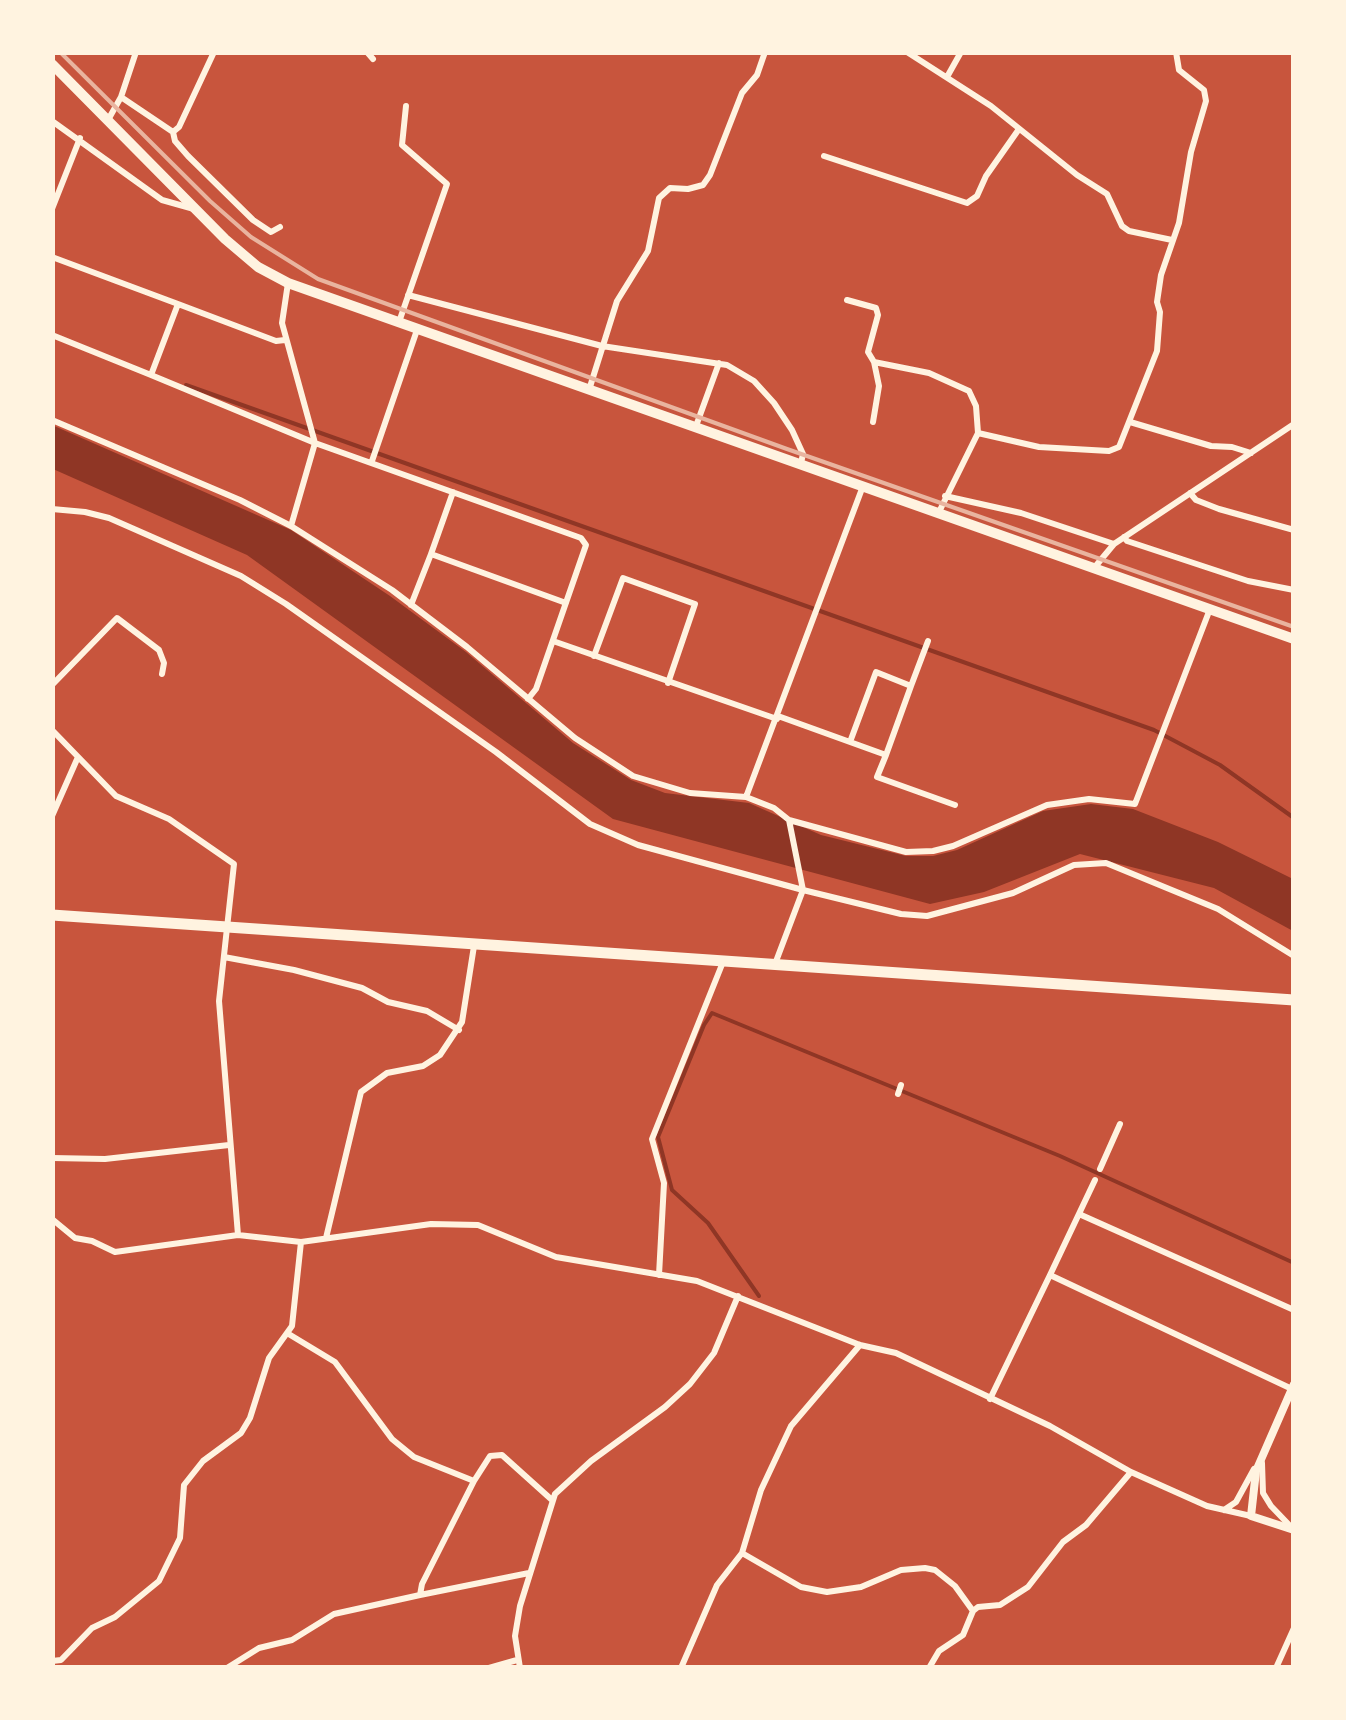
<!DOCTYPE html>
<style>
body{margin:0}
#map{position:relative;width:1346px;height:1720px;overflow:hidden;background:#c8553d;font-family:Poppins,sans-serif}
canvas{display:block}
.frame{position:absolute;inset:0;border:55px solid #fff3e0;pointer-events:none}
</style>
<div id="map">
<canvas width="1346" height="1720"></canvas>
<div class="frame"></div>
</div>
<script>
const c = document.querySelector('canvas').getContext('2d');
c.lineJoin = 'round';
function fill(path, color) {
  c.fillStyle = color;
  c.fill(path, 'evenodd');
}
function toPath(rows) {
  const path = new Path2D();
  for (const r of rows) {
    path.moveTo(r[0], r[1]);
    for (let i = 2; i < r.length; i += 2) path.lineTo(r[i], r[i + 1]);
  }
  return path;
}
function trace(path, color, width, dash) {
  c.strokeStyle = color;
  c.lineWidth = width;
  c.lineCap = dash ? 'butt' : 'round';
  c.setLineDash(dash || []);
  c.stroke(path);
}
const water = toPath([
 [52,425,291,530,390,596,466,652,573,743,631,780,665,793,749,803,821,835,906,856,933,856,957,850,1043,811,1091,804,1133,809,1218,842,1293,879,1293,931,1214,888,1080,854,984,892,930,904,613,819,247,555,53,469]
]);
const stream = toPath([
 [186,385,1154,730,1220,765,1294,818],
 [759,1296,708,1223,672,1190,658,1137,704,1025,712,1013,1060,1156,1294,1263]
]);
const minor = toPath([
 [367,52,373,59],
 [907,52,991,106,1077,175,1107,194,1122,226,1129,231,1172,240],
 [947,77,961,52],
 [121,97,173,132,175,141,188,156,253,220,271,232,280,227],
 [108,120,121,97,136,52],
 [52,121,162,200,194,209],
 [173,132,179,127,214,52],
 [824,156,967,203,977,196,986,176,1019,129],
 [52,209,80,138],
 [52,257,178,304],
 [288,283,282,323,315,443,291,526],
 [408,295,602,346,727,365,754,381,774,403,792,430,803,454,801,463],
 [847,300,876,308,878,315,868,352,874,362],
 [399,322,447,184,402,145,406,106],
 [52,335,151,375,178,304,276,341,285,340],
 [151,375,315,443,581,538,586,545,536,689,528,699],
 [589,390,617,301,648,251,659,198,670,188,688,189,703,185,710,175,742,93,757,75,765,52],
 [52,420,240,500,291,526,392,590,467,647,575,738,633,776,690,793,746,797,774,808,789,820,906,852,933,851,953,846,1047,805,1089,799,1135,804,1210,609],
 [873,422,879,386,874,362,929,373,969,391,976,406,978,433],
 [1130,422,1211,446,1232,447,1251,453],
 [696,426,719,363],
 [372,461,417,330],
 [453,492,431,554,566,603],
 [1190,493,1196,500,1219,509,1294,530],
 [945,496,1021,513,1114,544],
 [52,509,85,512,109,518,241,576,286,604,496,752,590,824,638,845,803,890,901,914,927,916,1013,893,1074,865,1106,863,1218,909,1294,956],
 [938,514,978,433,1039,447,1109,451,1119,447,1157,351,1160,312,1157,302,1161,275,1179,223,1191,152,1206,101,1204,90,1179,70,1176,52],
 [1124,537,1127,541,1248,581,1294,590],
 [1094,568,1114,544,1294,424],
 [411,605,431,554],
 [553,641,777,719],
 [594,656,623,578,695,604,668,683],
 [52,685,117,618,159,650,164,663,162,674],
 [778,716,886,755,911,686],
 [52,730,116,796,169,819,234,864,219,1001,238,1235],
 [850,742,876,672,911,686,928,641],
 [886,755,877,777,955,805],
 [746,797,863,486],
 [52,816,78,757],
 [224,957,294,970,362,988,388,1002,427,1011,459,1030],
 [775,964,803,890,789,820],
 [898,1094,901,1085],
 [52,1158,105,1159,229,1145],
 [1100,1169,1120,1124],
 [1079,1214,1294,1310],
 [52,1219,75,1238,92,1241,115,1252,238,1235,301,1242,431,1224,478,1225,556,1257,697,1281,860,1345,896,1353,1050,1426,1131,1472,1207,1506,1251,1516],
 [326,1238,361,1092,387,1073,423,1066,440,1055,462,1022,474,946],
 [659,1275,664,1183,652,1139,723,962],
 [1050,1275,1095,1180],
 [287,1333,335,1362,392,1439,414,1457,474,1481,490,1456,502,1455,552,1500],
 [990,1399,1050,1275,1292,1389],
 [1262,1463,1263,1493,1271,1506,1293,1529],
 [474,1481,422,1584,420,1595,529,1573],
 [1224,1510,1236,1502,1254,1469],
 [742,1553,801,1587,827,1592,861,1587,901,1570,925,1568,935,1570,955,1586,973,1611],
 [52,1661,61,1660,92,1628,115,1617,159,1581,180,1538,184,1485,203,1461,241,1433,250,1418,269,1358,292,1326,301,1242],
 [227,1668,259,1648,292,1640,334,1614,420,1595],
 [489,1668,517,1660],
 [520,1668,515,1636,520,1606,555,1494,591,1461,665,1407,690,1384,714,1353,738,1296],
 [681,1668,717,1585,742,1553,761,1490,791,1426,860,1345],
 [929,1668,939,1651,963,1635,973,1611,978,1607,1000,1605,1028,1587,1063,1542,1086,1525,1131,1472],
 [1276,1668,1294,1628]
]);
const tertiary = toPath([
 [1294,1384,1256,1471,1251,1516,1294,1530]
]);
const primary = toPath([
 [52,64,225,239,258,267,288,283,1294,639]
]);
const trunk = toPath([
 [52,915,1294,1000]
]);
const rail = toPath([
 [60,52,210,201,251,237,318,279,787,449,1294,627]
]);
fill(water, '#8f3625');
trace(stream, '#8f3625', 4);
trace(minor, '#fff3e0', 6);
trace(tertiary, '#fff3e0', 8);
trace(primary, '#fff3e0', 10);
trace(trunk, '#fff3e0', 11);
trace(rail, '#e9b49f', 4);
</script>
